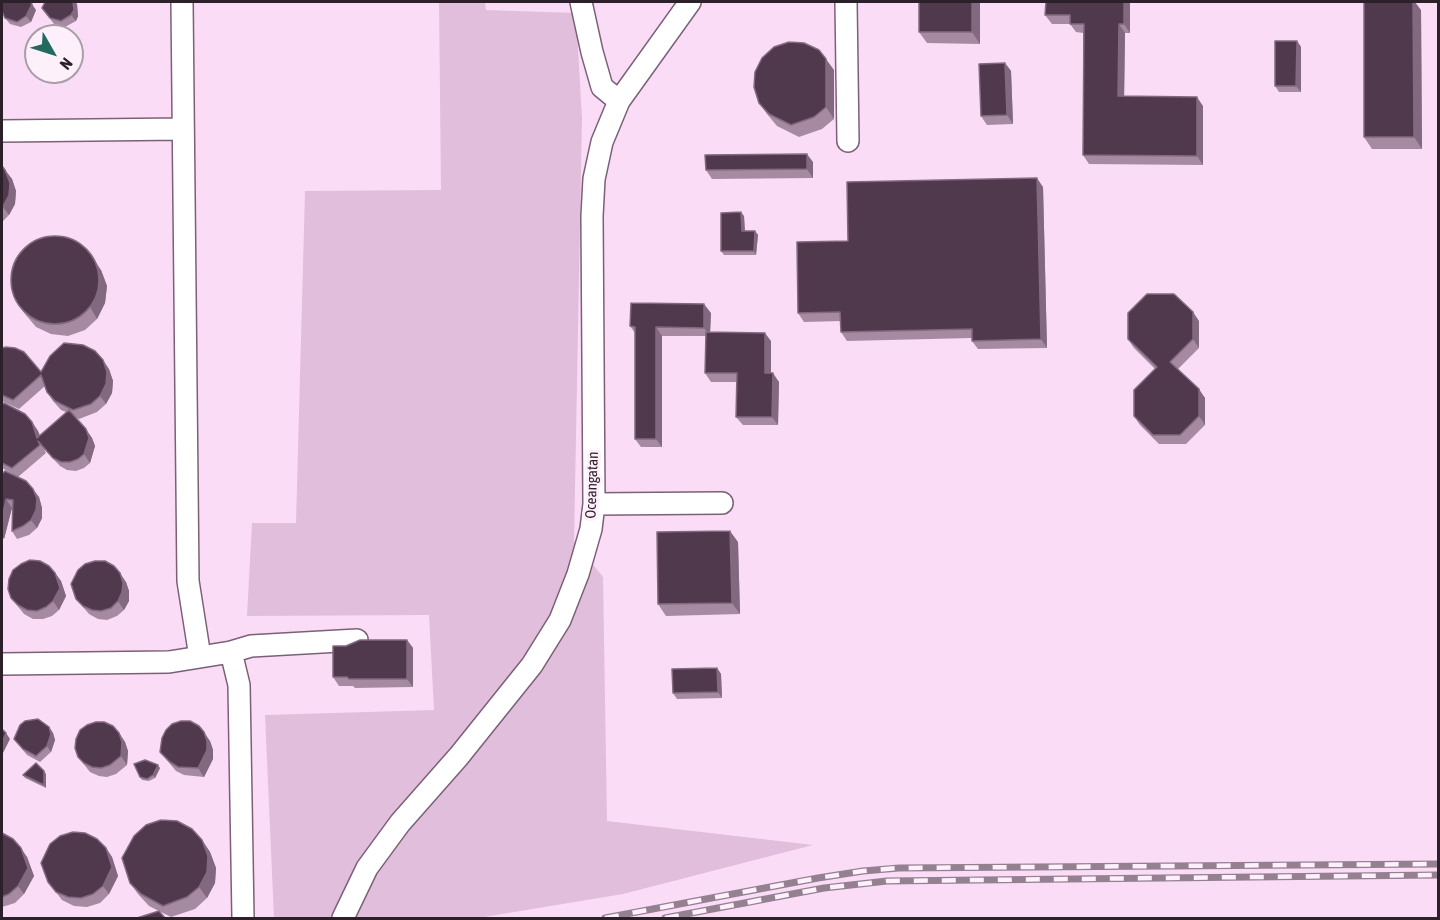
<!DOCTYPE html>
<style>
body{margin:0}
#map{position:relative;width:1440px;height:920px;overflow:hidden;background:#fbdcf7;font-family:"Asap Condensed",sans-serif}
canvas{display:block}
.frame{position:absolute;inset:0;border:3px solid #2c212b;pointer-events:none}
.north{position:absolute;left:24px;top:24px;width:60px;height:60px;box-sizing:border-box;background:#fdf0fb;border:2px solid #a99da8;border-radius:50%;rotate:129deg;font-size:16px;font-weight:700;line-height:24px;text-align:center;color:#2c212b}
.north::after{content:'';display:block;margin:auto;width:21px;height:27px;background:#22695e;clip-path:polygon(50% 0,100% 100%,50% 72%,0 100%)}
</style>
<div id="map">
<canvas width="1440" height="920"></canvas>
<div class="frame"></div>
<div class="north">N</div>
</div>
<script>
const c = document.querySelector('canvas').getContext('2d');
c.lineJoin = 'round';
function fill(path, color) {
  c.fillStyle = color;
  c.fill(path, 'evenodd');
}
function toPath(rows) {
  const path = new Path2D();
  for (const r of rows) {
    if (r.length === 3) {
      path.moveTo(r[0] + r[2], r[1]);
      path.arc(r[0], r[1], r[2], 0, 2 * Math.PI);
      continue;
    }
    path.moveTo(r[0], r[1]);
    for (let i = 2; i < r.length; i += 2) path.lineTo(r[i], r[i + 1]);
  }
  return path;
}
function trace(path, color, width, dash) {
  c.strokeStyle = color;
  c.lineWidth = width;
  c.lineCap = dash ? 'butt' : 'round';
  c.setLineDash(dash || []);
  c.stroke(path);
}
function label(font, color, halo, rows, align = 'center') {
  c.font = font + ' "Asap Condensed",sans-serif';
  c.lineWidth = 6;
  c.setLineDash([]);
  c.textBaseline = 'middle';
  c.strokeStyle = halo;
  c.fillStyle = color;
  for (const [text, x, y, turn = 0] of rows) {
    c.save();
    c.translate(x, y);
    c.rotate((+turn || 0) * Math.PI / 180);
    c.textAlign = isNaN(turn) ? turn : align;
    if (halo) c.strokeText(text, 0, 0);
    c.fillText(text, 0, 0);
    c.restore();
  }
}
const green = toPath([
 [439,2,485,2,486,10,576,13,582,118,574,541,603,577,607,821,813,845,623,894,478,918,274,918,265,715,434,710,429,615,247,616,252,523,296,523,305,191,441,190]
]);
const minor = toPath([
 [182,2,188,581,200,657],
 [581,2,592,52,602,87,619,101],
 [846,2,848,141],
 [2,131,182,129],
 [594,504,722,503],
 [231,652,239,685,243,918],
 [2,664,169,662,231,652,251,646,357,640],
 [343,918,367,868,400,823,459,756,532,665,560,620,578,574,591,529,594,504,592,216,594,179,602,142,619,101,690,2]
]);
const rail = toPath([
 [605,918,818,878,863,871,899,868,1438,864],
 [665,918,824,888,887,881,1438,875]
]);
const wall = toPath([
 [45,2,75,2,77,4,78,16,76,21,65,27,54,24,42,8],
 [980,2,980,44,927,43,919,32],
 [1046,2,1130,2,1130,33,1125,33,1124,96,1203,106,1203,165,1089,164,1083,155,1083,33,1076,32,1070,24,1052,24,1045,15],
 [36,10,31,22,21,27,10,24,5,18],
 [1421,10,1422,149,1372,149,1364,137],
 [1297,41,1301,47,1301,92,1279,92,1275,86],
 [1005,63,1011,71,1013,124,987,125,981,116],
 [834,70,834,119,822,129,799,137,777,126,767,114,759,103],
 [813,162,813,178,712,179,706,170],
 [2,166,12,179,16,191,15,204,9,215,2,222],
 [1043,187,1047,348,978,349,972,341,972,338,847,341,841,332,841,321,804,322,798,313,848,241],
 [744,216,745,231,755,231,758,235,756,255,724,255,721,251],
 [101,270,107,286,105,303,97,319,85,330,68,336,51,334,36,327,25,314,17,303],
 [711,313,710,332,771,341,771,373,779,382,778,425,743,425,736,417,737,382,711,382,705,373,706,336,662,336,662,447,641,447,635,439,635,333,630,326],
 [1199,321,1199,348,1178,369,1205,398,1205,425,1186,444,1159,444,1140,425,1134,416,1155,369,1134,348,1128,339],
 [2,348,41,372,109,369,113,381,112,393,106,404,97,412,79,419,75,417,92,438,95,446,90,463,84,468,76,471,67,470,60,466,44,449,46,453,18,477,2,468,2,405,32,422,38,431,40,435,66,412,61,410,53,401,47,392,45,386,19,409,2,401],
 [2,474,39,497,42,508,42,518,37,528,29,535,17,539,12,531,12,508,4,539,2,536],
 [738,542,740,614,666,616,658,604],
 [55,573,61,581,66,596,59,610,52,616,43,619,33,619,24,614,11,598],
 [126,582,129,591,129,601,124,610,117,616,107,620,98,619,89,614,76,599],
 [407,640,413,648,413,687,355,688,353,686,339,686,333,677,346,646],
 [717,668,721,674,722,698,677,699,673,693],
 [49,727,53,733,55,740,51,752,40,762,27,755,14,739],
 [119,733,125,742,128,751,127,765,116,774,107,777,99,776,90,772,78,757],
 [210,741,213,750,213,759,204,777,184,775,176,771,160,752],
 [160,768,155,778,149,781,142,780,140,777],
 [46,774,46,788,25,778,23,775],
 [2,833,27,857,34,876,24,894,15,903,2,907],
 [202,840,210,852,216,868,215,883,207,898,195,909,171,917,149,906,138,894,130,883],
 [106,848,112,857,118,876,109,894,100,903,87,907,74,906,62,900,48,882]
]);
const shadedWall = toPath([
 [73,2,75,2,77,4,78,16,76,21,71,15],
 [972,2,980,2,980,44,972,32],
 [1124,2,1130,2,1130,33,1124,24],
 [1413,2,1415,2,1421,10,1422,149,1414,137],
 [32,4,36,10,31,22,26,16],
 [1119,24,1125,33,1124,105,1118,96],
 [1297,41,1301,47,1301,92,1296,86],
 [826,59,834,70,834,119,826,107],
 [1005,63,1011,71,1013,124,1007,115],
 [1197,97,1203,106,1203,165,1197,156],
 [807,154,813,162,813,178,807,169],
 [5,170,12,179,16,191,15,204,9,215,3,207],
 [1037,178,1043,187,1047,348,1041,339],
 [741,212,744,216,745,235,742,231],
 [755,231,758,235,756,255,754,251],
 [93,258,101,270,107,286,105,303,97,319,90,307],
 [704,304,711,313,710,336,704,328],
 [1193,312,1199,321,1199,348,1193,339],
 [656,327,662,336,662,447,656,439],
 [765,333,771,341,771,382,765,373],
 [103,360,109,369,113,381,112,393,106,404,100,396],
 [773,373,779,382,778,425,772,417],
 [1199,389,1205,398,1205,425,1199,416],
 [32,422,38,431,43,446,37,438],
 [86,429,92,438,95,446,90,463,84,454],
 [33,489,39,497,42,508,42,518,37,528,31,520],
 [6,499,12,508,4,539,2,536,2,518],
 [730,531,738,542,740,614,732,603],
 [55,573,61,581,66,596,59,610,53,601],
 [120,573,126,582,129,591,129,601,124,610,118,601],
 [407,640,413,648,413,687,407,679],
 [717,668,721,674,722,698,718,692],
 [49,727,53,733,55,740,51,752,47,746],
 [204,732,210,741,213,750,213,759,204,777,198,768],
 [6,733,10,739,3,753,2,750,2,742],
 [119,733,125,742,128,751,127,765,121,756],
 [158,765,160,768,155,778,153,775],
 [44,771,46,774,46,788,44,785],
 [202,840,210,852,216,868,215,883,207,898,199,887],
 [21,848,27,857,34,876,24,894,18,886],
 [106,848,112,857,118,876,109,894,103,886]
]);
const building = toPath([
 [2,2,30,2,32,4,26,16,17,22,5,18,2,11,2,2],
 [45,2,73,2,74,10,71,15,61,21,50,18,42,8,45,2],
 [919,2,972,2,972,32,919,32,919,2],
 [1046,2,1124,2,1124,24,1119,24,1118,96,1197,97,1197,156,1083,155,1084,24,1070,24,1070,15,1045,15,1046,2],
 [1364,2,1413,2,1414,137,1364,137,1364,2],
 [1275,41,1297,41,1296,86,1275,86,1275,41],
 [789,42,804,43,819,50,826,59,826,107,814,117,791,125,769,114,759,103,754,87,755,72,762,58,774,47,789,42],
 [1005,63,1007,115,981,116,979,64,1005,63],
 [807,154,807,169,706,170,705,155,807,154],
 [2,166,5,170,10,183,9,195,2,208,2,166],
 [1037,178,1041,339,972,341,972,329,841,332,840,312,798,313,797,242,848,241,847,182,1037,178],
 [741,212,742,231,755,231,754,251,721,251,721,213,741,212],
 [55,280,44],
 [1147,294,1174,294,1193,312,1193,339,1170,362,1199,389,1199,416,1180,435,1153,435,1134,416,1134,390,1157,367,1128,339,1128,313,1147,294],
 [631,303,704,304,704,328,656,327,656,439,635,439,635,327,630,326,631,303],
 [706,332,765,333,765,373,773,373,772,417,736,417,737,373,705,373,706,332],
 [64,343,83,345,95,351,103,360,107,372,106,384,100,396,91,404,73,410,55,401,47,392,41,375,13,400,2,395,2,348,6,347,15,348,24,352,41,372,50,356,64,343],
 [4,403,25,414,32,422,37,438,69,410,86,429,89,438,84,454,78,459,70,462,61,462,53,458,38,441,40,445,12,468,2,463,2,405,4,403],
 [5,471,26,481,33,489,37,499,36,510,31,520,23,526,12,531,13,500,6,499,2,518,2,474,5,471],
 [730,531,732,603,658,604,657,532,730,531],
 [30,560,40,561,49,566,55,573,60,588,53,601,46,607,37,611,27,610,18,605,11,598,8,589,9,579,13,570,21,564,30,560],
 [95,561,105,561,114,566,120,573,123,583,122,592,118,601,111,608,101,611,92,610,83,606,76,599,71,584,78,570,85,564,95,561],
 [360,640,407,640,407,679,349,679,347,677,333,677,333,646,346,646,360,640],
 [717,668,718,692,673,693,672,669,717,668],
 [38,719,49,727,51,734,47,746,36,756,23,749,14,739,20,725,25,721,38,719],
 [181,721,190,721,199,726,204,732,207,741,207,750,198,768,178,767,170,762,160,752,162,738,166,730,172,724,181,721],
 [96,722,104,722,113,726,119,733,122,742,121,756,110,765,101,768,92,767,84,763,78,757,75,748,76,739,80,730,87,725,96,722],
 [2,729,6,733,2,742,2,729],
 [145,760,158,765,153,775,147,779,140,777,134,764,145,760],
 [36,763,44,771,44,785,23,775,36,763],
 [161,820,177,821,192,829,202,840,208,856,207,872,199,887,187,897,163,906,141,894,130,883,122,858,134,836,146,825,161,820],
 [73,832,85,833,97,839,106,848,112,867,103,886,93,894,81,898,68,897,56,892,48,882,41,863,50,844,60,836,73,832],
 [2,833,13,839,21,848,28,868,18,886,9,894,2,897,2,833],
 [159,911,165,918,137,918,159,911]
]);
const streetNames = [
 ["Oceangatan",592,485,-88]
];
fill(green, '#e1bedc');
trace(minor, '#7b6077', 24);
trace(minor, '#fff', 21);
trace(rail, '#958092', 7);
trace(rail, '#fdf0fb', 4.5, [14]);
fill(wall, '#a68aa2');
fill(shadedWall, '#836980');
fill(building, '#50384d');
trace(building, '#836980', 1.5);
label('15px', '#2c212b', '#fdf0fb', streetNames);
</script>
